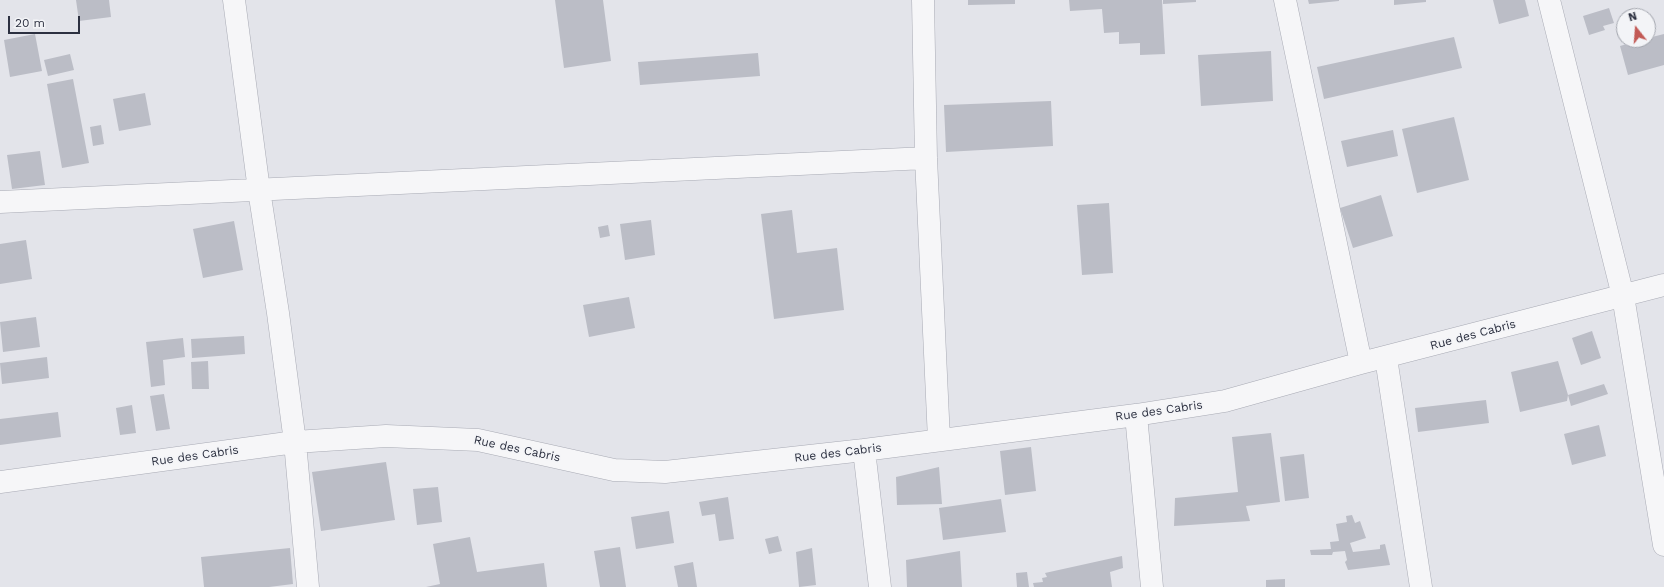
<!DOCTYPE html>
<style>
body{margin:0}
#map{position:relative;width:1664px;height:587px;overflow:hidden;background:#e3e4ea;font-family:"Work Sans",sans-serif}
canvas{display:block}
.north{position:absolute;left:1616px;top:8px;width:40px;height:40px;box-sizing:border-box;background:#f3f4f7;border:1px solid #a3a6ae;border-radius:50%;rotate:343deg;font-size:11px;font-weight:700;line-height:16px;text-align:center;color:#2c3040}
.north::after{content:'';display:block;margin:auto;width:14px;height:18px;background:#c25955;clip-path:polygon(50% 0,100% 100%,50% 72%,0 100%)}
.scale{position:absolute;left:8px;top:16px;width:72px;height:18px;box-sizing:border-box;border:2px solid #2c3040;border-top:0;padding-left:5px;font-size:12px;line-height:14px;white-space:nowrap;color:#2c3040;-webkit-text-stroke:3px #f3f4f7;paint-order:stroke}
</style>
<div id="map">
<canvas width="1664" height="587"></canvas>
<div class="north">N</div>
<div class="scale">20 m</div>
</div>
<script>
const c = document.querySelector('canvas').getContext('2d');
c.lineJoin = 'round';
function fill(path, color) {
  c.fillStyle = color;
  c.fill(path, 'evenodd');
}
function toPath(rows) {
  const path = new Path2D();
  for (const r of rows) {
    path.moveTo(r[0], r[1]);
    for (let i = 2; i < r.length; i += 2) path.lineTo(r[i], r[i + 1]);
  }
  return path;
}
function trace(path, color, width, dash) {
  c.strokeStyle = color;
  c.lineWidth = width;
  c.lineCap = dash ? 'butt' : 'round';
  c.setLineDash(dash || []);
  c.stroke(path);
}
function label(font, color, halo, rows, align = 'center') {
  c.font = font + ' "Work Sans",sans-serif';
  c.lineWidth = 3;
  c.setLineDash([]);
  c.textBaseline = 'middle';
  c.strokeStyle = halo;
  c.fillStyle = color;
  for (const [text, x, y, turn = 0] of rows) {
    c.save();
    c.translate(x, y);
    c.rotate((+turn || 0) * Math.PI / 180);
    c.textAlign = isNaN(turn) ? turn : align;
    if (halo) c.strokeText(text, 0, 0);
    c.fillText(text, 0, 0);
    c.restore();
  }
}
const building = toPath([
 [76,0,109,0,111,17,79,21],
 [555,0,603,0,611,61,564,68],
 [968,0,1015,0,1015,4,968,5],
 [1069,0,1162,0,1165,54,1140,55,1140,43,1119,44,1119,32,1104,33,1102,9,1070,11],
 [1163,0,1196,0,1196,2,1163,4],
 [1308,0,1339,0,1339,1,1309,4],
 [1394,0,1426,0,1426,2,1394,5],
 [1493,0,1525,0,1529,16,1499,24],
 [1609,8,1614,23,1603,26,1605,30,1589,35,1583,16],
 [35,34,42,71,10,77,4,40],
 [1664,34,1664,65,1628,75,1620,46,1641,40,1648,40,1648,38],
 [1454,37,1462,68,1324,99,1317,67],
 [1271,51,1273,101,1201,106,1198,55],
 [758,53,760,76,640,85,638,62],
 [70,54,74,70,48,76,44,60],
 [73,79,89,163,62,168,47,84],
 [145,93,151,125,119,131,113,99],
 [1051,101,1053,146,946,152,944,105],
 [1454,117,1469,180,1417,193,1402,129],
 [101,125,104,144,93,146,90,127],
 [1393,130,1398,156,1347,167,1341,141],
 [40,151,45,185,12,189,7,155],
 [1381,195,1393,236,1353,248,1340,208],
 [1109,203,1113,273,1082,275,1077,205],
 [792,210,797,253,837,248,844,310,774,319,761,214],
 [651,220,655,255,625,260,620,224],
 [234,221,243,270,203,278,193,229],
 [608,225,610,236,600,238,598,227],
 [26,240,32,279,0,284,0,244],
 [629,297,635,328,589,337,583,305],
 [36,317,40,347,3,352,0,322],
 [1592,331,1601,358,1581,365,1572,338],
 [244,336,245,354,192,358,191,339],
 [183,338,185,357,163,360,165,385,151,387,146,342],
 [47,357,49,378,2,384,0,363],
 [208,361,209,389,192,389,191,362],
 [1558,361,1568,395,1604,384,1608,394,1571,406,1568,395,1567,401,1520,412,1511,372],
 [164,394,170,429,156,431,150,396],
 [1486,400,1489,423,1418,432,1415,408],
 [132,405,136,433,120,435,116,408],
 [58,412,61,437,0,445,0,419],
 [1599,425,1606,456,1572,465,1564,434],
 [1271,433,1280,502,1246,506,1250,521,1174,526,1175,498,1238,492,1232,437],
 [1031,447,1036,491,1005,495,1000,451],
 [1304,454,1309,498,1285,501,1280,457],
 [386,462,395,520,321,531,312,472],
 [939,467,942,504,897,505,896,477],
 [438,487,442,522,417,525,413,489],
 [728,497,734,539,719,541,715,514,702,516,699,502],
 [1001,499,1006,532,943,540,939,508],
 [669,511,674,543,636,549,631,517],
 [1352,515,1355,523,1360,521,1366,538,1350,543,1353,552,1380,549,1380,545,1385,544,1390,565,1348,570,1345,562,1347,560,1345,551,1333,552,1332,555,1311,555,1310,550,1331,549,1330,542,1339,541,1336,524,1347,522,1346,516],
 [778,536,782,551,769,554,765,539],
 [470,537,477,572,544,563,547,587,426,587,440,584,433,544],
 [620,547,626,587,600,587,594,551],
 [290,548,293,584,269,587,204,587,201,557],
 [812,548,816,585,799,587,796,552],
 [960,551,962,587,907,587,906,560],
 [1122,556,1123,568,1110,572,1112,587,1034,587,1033,583,1043,582,1042,578,1047,577,1045,573],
 [693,562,697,587,678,587,674,566],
 [1027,572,1029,587,1017,587,1016,573],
 [1285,579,1285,587,1266,587,1266,580]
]);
const street = toPath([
 [234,0,259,190,278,313,295,442,308,587],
 [923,0,926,158,939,440],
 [1285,0,1361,363],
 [1549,0,1623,296,1664,545],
 [0,202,926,158],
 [1386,358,1421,587],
 [1136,415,1152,587],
 [864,450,880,587],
 [0,482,295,442,386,436,478,440,614,470,665,472,864,450,1136,415,1225,401,1361,363,1664,285]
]);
const streetNames = [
 ["Rue des Cabris",1473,335,-15],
 ["Rue des Cabris",1159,411,-8],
 ["Rue des Cabris",517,449,12],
 ["Rue des Cabris",838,453,-7],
 ["Rue des Cabris",195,456,-8]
];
fill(building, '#bbbdc6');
trace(street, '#a8aab4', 23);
trace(street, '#f6f6f8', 22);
label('12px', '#2c3040', '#f3f4f7', streetNames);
</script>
